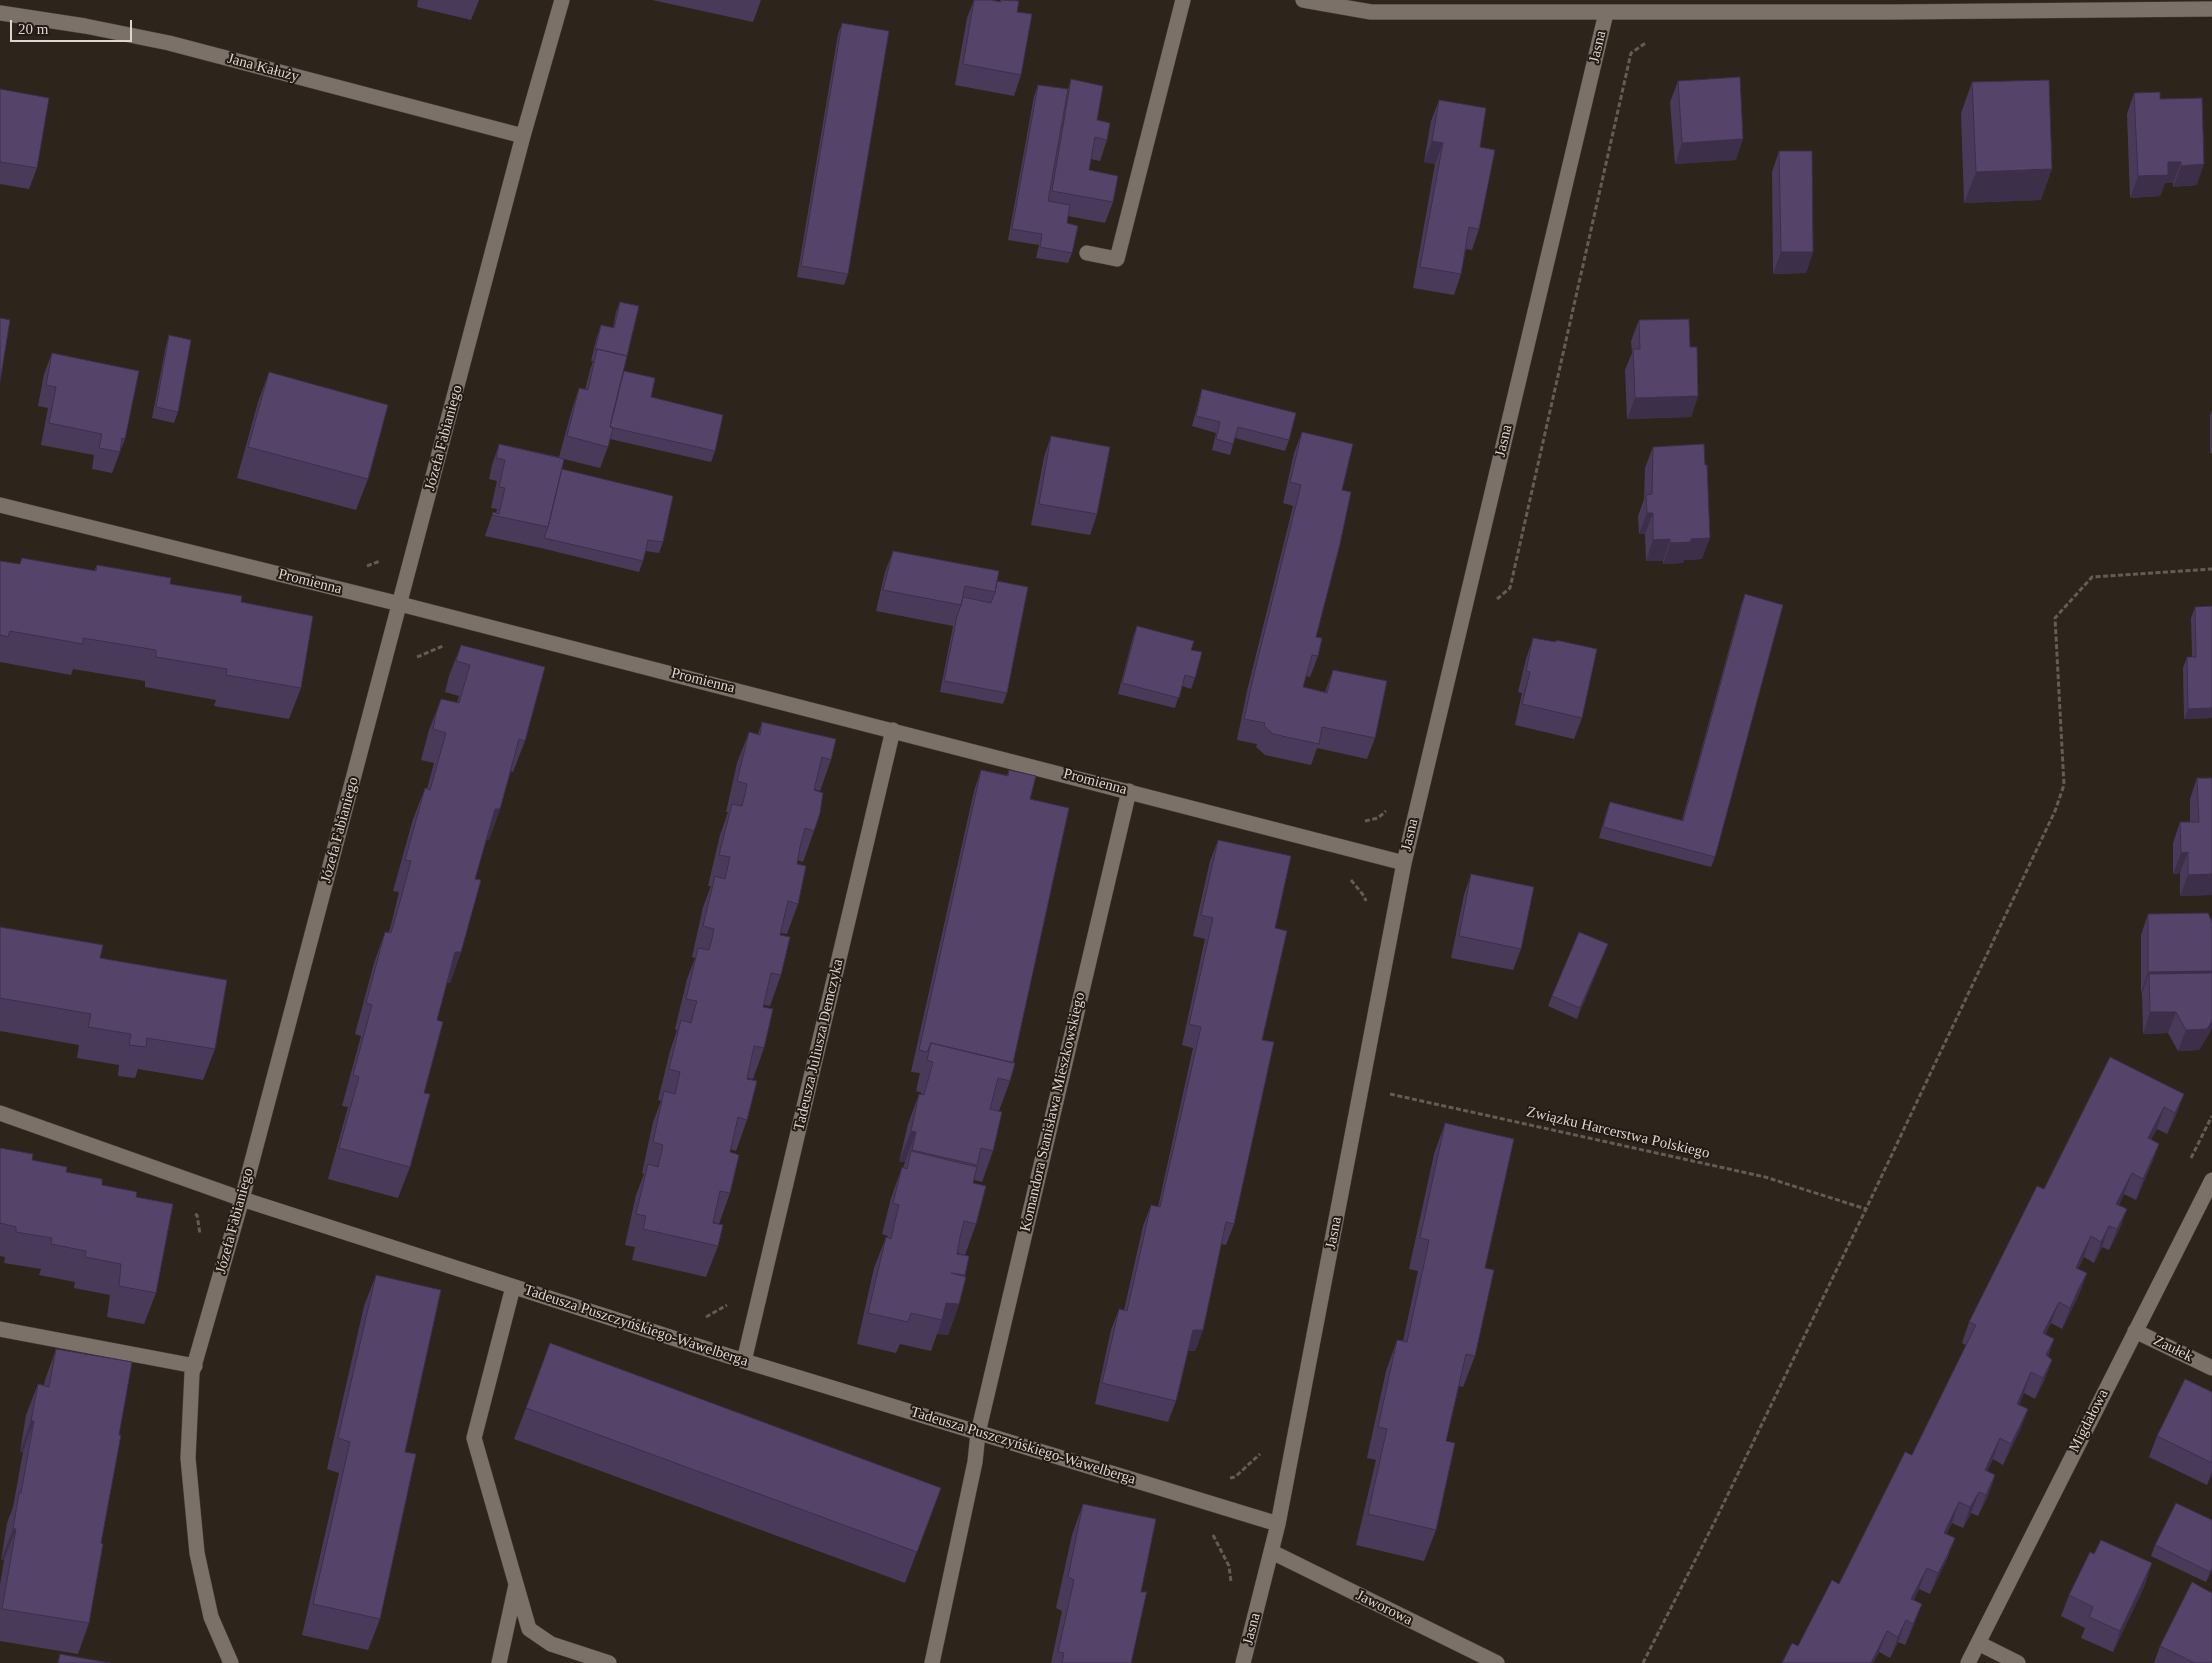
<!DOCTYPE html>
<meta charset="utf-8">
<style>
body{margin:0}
#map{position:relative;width:2212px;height:1663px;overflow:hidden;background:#2d241c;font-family:Georgia,serif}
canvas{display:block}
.scale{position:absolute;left:10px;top:20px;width:122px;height:22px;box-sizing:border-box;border:2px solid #dcd6d1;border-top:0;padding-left:6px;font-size:15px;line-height:18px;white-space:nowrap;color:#dcd6d1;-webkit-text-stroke:4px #231a13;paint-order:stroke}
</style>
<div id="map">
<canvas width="2212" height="1663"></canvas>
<div class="scale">20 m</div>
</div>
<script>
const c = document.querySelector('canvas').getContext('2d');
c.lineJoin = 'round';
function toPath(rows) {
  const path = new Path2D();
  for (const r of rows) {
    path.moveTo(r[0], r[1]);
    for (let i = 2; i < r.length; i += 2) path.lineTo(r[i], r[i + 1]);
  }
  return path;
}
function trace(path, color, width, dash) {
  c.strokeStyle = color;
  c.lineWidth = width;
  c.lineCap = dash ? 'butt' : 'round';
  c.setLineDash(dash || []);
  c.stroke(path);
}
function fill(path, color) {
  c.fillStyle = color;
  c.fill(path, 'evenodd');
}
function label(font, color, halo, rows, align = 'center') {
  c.font = font + ' Georgia,serif';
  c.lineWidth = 4;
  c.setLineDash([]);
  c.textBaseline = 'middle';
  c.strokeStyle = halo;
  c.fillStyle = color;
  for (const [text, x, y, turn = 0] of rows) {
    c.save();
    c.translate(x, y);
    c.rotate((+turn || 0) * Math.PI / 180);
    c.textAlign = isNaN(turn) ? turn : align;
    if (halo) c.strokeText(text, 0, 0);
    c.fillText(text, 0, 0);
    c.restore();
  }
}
const path = toPath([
 [367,566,380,561],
 [1497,599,1510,588,1631,53,1647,42],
 [417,657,443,646],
 [1365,821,1378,818,1386,811],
 [1351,880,1364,896,1366,901],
 [1390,1094,1765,1177,1866,1209],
 [2191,1158,2212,1116],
 [195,1214,197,1215,200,1234],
 [706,1317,727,1305],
 [1230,1478,1235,1477,1260,1454],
 [1213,1535,1229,1566,1231,1582],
 [1643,1663,1715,1521,1866,1209,2055,811,2064,785,2055,618,2092,577,2212,569]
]);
const minor = toPath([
 [1303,0,1371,12,1893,12,2212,9],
 [0,13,85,26,169,43,523,136],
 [1087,253,1117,259,1183,0],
 [0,505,400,604,1404,863],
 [0,1113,242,1199,744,1361,1278,1524],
 [513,1287,474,1438,529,1629,551,1644,609,1663],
 [0,1329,195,1366],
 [2135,1331,2212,1368],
 [744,1361,893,730],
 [1272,1552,1497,1663],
 [1978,1643,2018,1663],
 [231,1663,211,1617,197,1553,188,1458,192,1373,242,1199,523,136,562,0],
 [499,1663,516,1585],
 [932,1663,975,1462,978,1433,1129,791],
 [1243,1663,1278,1524,1404,863,1606,13],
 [1968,1663,2212,1180]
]);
const wall = toPath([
 [418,0,479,0,471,20,417,7],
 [652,0,761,0,753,22],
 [974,0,991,0,1000,2,1000,0,1016,0,1021,75,1014,96,955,85,967,18],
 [842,23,848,274,844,285,797,277,838,34],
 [1071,79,1097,120,1107,140,1100,161,1091,159,1089,170,1113,202,1105,223,1068,216,1067,223,1072,253,1068,263,1036,258,1039,245,1008,240,1034,96,1038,85,1068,89],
 [1678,81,1736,160,1675,164,1670,102],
 [1972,82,2041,200,1964,203,1961,113],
 [0,89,37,168,29,189,0,184],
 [2134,93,2160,99,2197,185,2173,187,2173,183,2165,183,2160,196,2130,198,2127,114],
 [1439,100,1480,147,1479,229,1472,250,1466,249,1461,274,1454,295,1413,288,1435,164,1424,162,1431,121],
 [1779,151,1813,252,1806,273,1773,274,1772,172],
 [620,302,624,371,651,397,715,451,711,462,610,439,608,447,600,468,564,459,562,469,663,542,659,553,646,551,643,561,639,572,541,548,485,536,493,512,496,513,497,509,491,508,497,481,489,479,492,465,499,444,559,457,572,409,579,388,585,390,590,370,593,361,591,361,597,336,601,325,613,328,616,312],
 [1639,320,1698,396,1691,417,1627,419,1625,370,1632,353,1631,341],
 [169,335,178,412,174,423,152,418,166,345],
 [52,353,125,439,112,473,92,469,94,455,41,445,48,408,38,406,44,374],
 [269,372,368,479,356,510,237,478,258,402],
 [1202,389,1289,440,1285,451,1235,438,1230,455,1212,450,1216,433,1192,426,1199,400],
 [2212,410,2212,453,2210,453,2210,415],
 [1302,432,1342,490,1316,637,1318,656,1310,677,1306,676,1303,687,1325,692,1333,670,1375,738,1367,759,1317,748,1311,765,1265,755,1256,747,1257,744,1237,740,1247,691,1293,506,1283,503,1294,453],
 [1051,436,1097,514,1090,535,1031,525,1044,457],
 [1653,447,1702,559,1684,560,1683,563,1663,564,1663,561,1646,561,1645,534,1639,534,1638,516,1644,499,1645,468],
 [893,551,997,581,1007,693,1003,704,940,692,953,626,876,611,885,572],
 [0,561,20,564,94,571,97,565,241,602,301,688,289,719,214,706,216,700,145,687,145,681,73,669,71,675,0,662],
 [1745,594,1715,857,1711,867,1599,838,1606,813,1610,802,1682,820,1741,605],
 [2195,607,2212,718,2184,719,2183,668,2187,657,2192,657,2191,618],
 [1137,626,1191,650,1195,678,1191,689,1182,686,1175,708,1118,694,1133,637],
 [1533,638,1582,718,1574,739,1515,725,1522,693,1518,692,1526,659],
 [461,645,525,741,513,772,511,771,500,809,489,840,486,840,475,879,461,952,450,983,447,983,437,1020,410,1167,398,1198,328,1179,348,1107,342,1106,361,1036,355,1034,374,963,385,932,388,933,390,929,399,892,393,891,413,819,425,788,427,789,434,763,421,760,429,730,441,699,457,703,459,696,445,692,449,676],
 [762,722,831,760,820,791,814,789,814,831,803,862,797,860,797,864,798,904,787,934,780,933,781,975,770,1006,764,1005,763,1007,764,1048,753,1079,747,1078,747,1120,736,1151,730,1149,730,1193,719,1224,713,1222,718,1246,706,1277,632,1260,635,1247,625,1245,636,1195,644,1174,642,1173,653,1122,661,1101,658,1100,670,1051,677,1030,675,1029,687,979,695,958,692,957,703,907,711,886,708,886,720,835,728,812,726,812,737,763,749,732,758,734],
 [981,770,1007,775,1009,770,1030,799,1013,1063,1010,1081,999,1111,993,1151,982,1182,974,1180,973,1183,976,1224,965,1255,957,1253,957,1254,969,1256,959,1304,948,1335,937,1334,931,1351,900,1344,896,1353,857,1344,874,1268,886,1237,887,1238,888,1236,882,1234,891,1198,902,1167,903,1168,905,1162,899,1162,908,1124,919,1094,921,1094,922,1093,916,1091,920,1073,911,1072,974,791],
 [2197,778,2212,895,2180,896,2180,873,2173,874,2173,843,2180,822,2190,822,2190,799],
 [1218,840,1275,928,1262,1040,1234,1224,1226,1245,1221,1244,1203,1330,1195,1351,1188,1351,1176,1401,1168,1422,1095,1404,1111,1330,1119,1309,1124,1310,1143,1226,1151,1205,1158,1207,1193,1048,1182,1045,1205,939,1193,936,1210,861],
 [1471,874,1521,949,1513,970,1451,958,1464,895],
 [2148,914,2210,1032,2199,1050,2178,1051,2168,1033,2143,1034,2142,993,2141,993,2141,935],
 [0,927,100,958,215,1049,203,1080,138,1069,135,1078,118,1076,119,1065,77,1058,79,1045,0,1031],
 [1608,944,1577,1019,1548,1006,1552,996],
 [2184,1094,2176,1115,2167,1134,2157,1129,2151,1139,2159,1144,2151,1165,2136,1200,2124,1194,2119,1205,2127,1209,2119,1230,2109,1250,2102,1247,2094,1263,2084,1257,2078,1269,2087,1273,2079,1294,2071,1311,2062,1329,2051,1323,2045,1335,2054,1339,2048,1356,2052,1360,2044,1381,2035,1399,2024,1393,2019,1405,2028,1409,2020,1430,2003,1465,1993,1459,1987,1471,1995,1475,1988,1496,1978,1516,1971,1513,1963,1528,1952,1523,1946,1534,1955,1538,1947,1559,1930,1594,1919,1589,1914,1600,1914,1625,1905,1645,1898,1642,1890,1658,1879,1652,1873,1663,1782,1663,1798,1646,1839,1584,1912,1455,1966,1345,1962,1343,1969,1322,2044,1189],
 [1445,1123,1485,1268,1475,1356,1463,1387,1459,1386,1446,1441,1436,1530,1424,1561,1356,1545,1376,1460,1367,1458,1386,1371,1397,1340,1403,1341,1418,1271,1409,1269,1434,1154],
 [0,1148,32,1160,136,1197,156,1293,144,1324,107,1317,110,1295,74,1288,75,1282,39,1275,41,1269,4,1263,5,1257,0,1256],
 [376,1275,405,1452,380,1619,368,1650,302,1635,339,1473,327,1469,364,1306],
 [56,1349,119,1435,101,1543,89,1623,78,1654,0,1641,0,1585,4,1560,1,1560,7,1523,13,1507,23,1452,20,1452,26,1415,38,1384,44,1385,45,1380],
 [2212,1392,2212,1474,2207,1485,2149,1457,2157,1436],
 [526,1408,941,1488,905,1583,514,1439],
 [1083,1504,1141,1592,1131,1663,1051,1663,1062,1611,1056,1608,1072,1535],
 [2155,1545,2212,1570,2206,1582,2151,1556],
 [2145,1585,2113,1652,2081,1638,2085,1628,2061,1616,2069,1595],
 [2160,1646,2212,1663,2154,1663]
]);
const shadedWall = toPath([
 [1743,139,1736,160,1675,164,1682,143],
 [1432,141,1443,143,1435,164,1424,162],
 [2168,162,2181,162,2173,183,2165,183,2160,196,2130,198,2138,176],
 [2204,164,2197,185,2173,187,2181,166],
 [2052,169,2041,200,1964,203,1976,172],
 [1781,252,1813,252,1806,273,1773,274],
 [1698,396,1691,417,1627,419,1635,398],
 [1647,513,1653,513,1645,534,1639,534],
 [1710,538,1702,559,1684,560,1683,563,1663,564,1670,543,1691,539],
 [1670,539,1663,561,1646,561,1653,540],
 [2212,708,2212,718,2184,719,2188,709],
 [495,809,500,809,489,840,483,839],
 [2188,852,2180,873,2173,874,2181,853],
 [2212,874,2212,895,2180,896,2188,875],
 [1608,944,1604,955,1577,1019,1580,1008],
 [455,952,461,952,450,983,444,983],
 [2212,971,2212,985,2149,974,2142,993,2141,993,2148,972],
 [2150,1012,2176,1012,2168,1033,2143,1034],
 [2212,1021,2212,1027,2210,1032,2199,1050,2178,1051,2186,1030],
 [2184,1094,2176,1115,2167,1134,2175,1113],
 [2164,1107,2157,1129,2140,1159,2148,1138],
 [911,1131,916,1132,905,1162,899,1162],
 [2159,1144,2151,1165,2136,1200,2143,1179],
 [2132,1173,2124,1194,2109,1225,2116,1204],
 [2127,1209,2119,1230,2109,1250,2117,1229],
 [2109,1226,2102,1247,2094,1263,2101,1242],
 [2091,1236,2084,1257,2068,1289,2076,1268],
 [2087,1273,2079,1294,2062,1329,2070,1308],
 [2059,1302,2051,1323,2035,1354,2043,1333],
 [946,1303,959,1304,948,1335,937,1334,942,1320],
 [1193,1330,1203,1330,1195,1351,1185,1351],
 [2054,1339,2046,1360,2039,1376,2046,1355],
 [2052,1360,2044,1381,2035,1399,2043,1378],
 [2031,1372,2024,1393,2010,1425,2017,1404],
 [2028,1409,2020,1430,2003,1465,2011,1444],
 [31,1421,34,1421,23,1452,20,1452],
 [2000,1438,1993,1459,1977,1491,1985,1470],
 [2212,1470,2212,1474,2207,1485],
 [1995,1475,1988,1496,1978,1516,1986,1495],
 [1979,1492,1971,1513,1963,1528,1970,1507],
 [1959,1502,1952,1523,1936,1554,1944,1533],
 [13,1529,16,1529,4,1560,1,1560],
 [1955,1538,1947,1559,1930,1594,1938,1573],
 [2152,1563,2145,1585,2113,1652,2120,1631],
 [1927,1568,1919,1589,1904,1620,1911,1599],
 [2212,1568,2212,1570,2206,1582,2210,1572],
 [1922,1604,1914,1625,1905,1645,1913,1624],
 [1906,1620,1898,1642,1890,1658,1898,1637],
 [1887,1631,1879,1652,1873,1663,1870,1663]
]);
const building = toPath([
 [974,0,991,0,1001,2,1001,0,1019,1,1017,12,1032,14,1021,75,963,64,974,0],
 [842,23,889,31,848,274,801,266,842,23],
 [1740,77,1743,139,1682,143,1678,81,1740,77],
 [1071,79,1103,86,1097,120,1110,123,1107,140,1095,137,1089,170,1118,176,1113,202,1052,191,1071,79],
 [2049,80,2052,169,1976,172,1972,82,2049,80],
 [1038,85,1068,89,1048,201,1070,205,1067,223,1078,226,1072,253,1040,247,1042,234,1012,229,1038,85],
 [0,89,49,98,37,168,0,162,0,89],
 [2160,92,2160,99,2202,98,2204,164,2181,166,2181,162,2168,162,2168,175,2138,176,2134,93,2160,92],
 [1439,100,1486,108,1480,147,1495,150,1479,229,1469,227,1461,274,1420,267,1443,143,1432,141,1439,100],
 [1779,151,1812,151,1813,252,1781,252,1779,151],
 [620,302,639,306,627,356,597,349,597,351,595,350,601,325,614,328,620,302],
 [0,318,10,320,0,382,0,318],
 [1689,319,1690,347,1697,347,1698,396,1635,398,1633,349,1640,349,1639,320,1689,319],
 [169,335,191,340,178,412,156,407,169,335],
 [597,349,627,356,612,417,610,427,613,428,608,447,567,436,579,388,588,390,597,349],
 [52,353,139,371,125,439,122,438,120,452,99,448,102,434,49,423,56,387,46,385,52,353],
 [624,371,655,378,651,397,723,415,715,451,610,427,624,371],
 [269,372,388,405,368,479,248,447,269,372],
 [1202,389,1296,413,1289,440,1238,427,1233,444,1216,439,1220,422,1196,416,1202,389],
 [1302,432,1353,444,1342,490,1351,492,1340,544,1316,637,1322,638,1318,656,1312,655,1303,687,1327,693,1333,670,1387,681,1375,738,1322,727,1319,744,1273,734,1264,726,1265,723,1244,719,1255,670,1301,485,1290,482,1302,432],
 [1051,436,1110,447,1097,514,1039,504,1051,436],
 [499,444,564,459,548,527,492,515,493,512,499,514,505,488,499,487,505,460,496,458,499,444],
 [1704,444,1705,465,1707,465,1710,538,1691,539,1691,542,1670,543,1670,539,1653,540,1653,513,1647,513,1646,495,1652,494,1653,447,1704,444],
 [562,469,673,496,663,542,648,540,643,561,544,538,548,527,562,469],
 [893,551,999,571,995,592,965,586,961,605,883,590,893,551],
 [22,558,96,571,97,565,171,578,170,584,242,596,241,602,313,616,301,688,226,675,227,669,156,657,156,650,83,638,83,644,10,631,8,637,0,635,0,561,20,564,22,558],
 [997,581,1028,587,1007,693,944,681,957,616,961,605,963,597,991,603,995,592,997,581],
 [1745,594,1783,605,1715,857,1603,827,1610,802,1683,821,1745,594],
 [2212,606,2212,708,2188,709,2187,657,2196,657,2195,607,2212,606],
 [1137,626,1194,641,1191,650,1202,652,1195,678,1185,675,1179,698,1122,683,1137,626],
 [1533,638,1556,642,1556,640,1597,649,1582,718,1522,704,1530,672,1526,671,1533,638],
 [461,645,545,667,525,741,519,739,500,809,495,809,475,879,481,880,461,952,455,952,437,1020,443,1022,424,1093,430,1094,410,1167,339,1148,359,1077,353,1075,372,1005,366,1003,385,932,391,933,401,898,411,861,405,860,425,788,430,790,446,733,433,729,436,714,441,699,459,703,470,665,456,661,461,645],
 [762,722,836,739,831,760,822,757,814,790,823,793,820,813,814,831,805,828,800,847,797,864,806,866,798,904,788,901,780,935,790,937,781,975,771,973,763,1007,773,1009,764,1048,754,1046,747,1079,757,1081,747,1120,738,1117,730,1152,739,1155,730,1193,720,1191,713,1223,723,1225,718,1246,643,1229,646,1216,636,1214,648,1164,658,1167,663,1145,653,1142,664,1091,675,1094,680,1072,669,1069,681,1020,691,1023,694,1011,697,1001,686,999,698,948,709,950,712,939,714,929,703,926,715,876,725,879,730,857,719,855,732,804,742,806,745,794,747,784,737,781,749,732,760,735,762,722],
 [981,770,1008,776,1009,770,1036,776,1030,799,1069,808,1013,1063,931,1043,927,1052,919,1050,981,770],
 [2197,778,2212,778,2212,874,2188,875,2188,852,2181,853,2180,822,2199,822,2197,778],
 [1218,840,1291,856,1275,928,1287,931,1262,1040,1274,1042,1234,1224,1226,1222,1203,1330,1193,1330,1176,1401,1102,1383,1119,1309,1127,1311,1151,1205,1160,1207,1201,1027,1189,1024,1213,918,1201,915,1218,840],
 [1471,874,1534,887,1521,949,1459,936,1471,874],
 [2208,913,2212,922,2212,971,2148,972,2148,914,2208,913],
 [0,927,103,945,100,958,227,980,215,1049,147,1038,146,1047,129,1045,131,1034,88,1027,91,1014,0,998,0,927],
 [1579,932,1608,944,1580,1008,1552,996,1579,932],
 [2212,973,2212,1021,2207,1029,2186,1030,2176,1012,2150,1012,2149,974,2212,973],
 [931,1043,1015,1063,1010,1081,998,1078,990,1109,1002,1112,993,1151,981,1148,977,1165,912,1150,916,1132,911,1131,919,1094,924,1095,933,1062,927,1060,931,1043],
 [2110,1057,2184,1094,2175,1113,2164,1107,2148,1138,2159,1144,2143,1179,2132,1173,2116,1204,2127,1209,2117,1229,2109,1226,2101,1242,2091,1236,2083,1252,2076,1268,2087,1273,2078,1290,2070,1308,2059,1302,2043,1333,2054,1339,2046,1355,2052,1360,2043,1378,2031,1372,2017,1404,2028,1409,2011,1444,2000,1438,1985,1470,1995,1475,1986,1495,1979,1492,1970,1507,1959,1502,1944,1533,1955,1538,1947,1556,1938,1573,1927,1568,1911,1599,1922,1604,1913,1624,1906,1620,1898,1637,1887,1631,1871,1663,1872,1663,1782,1663,1792,1643,1798,1646,1832,1580,1839,1584,1905,1452,1912,1455,1976,1325,1969,1322,2037,1186,2044,1189,2110,1057],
 [1445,1123,1514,1139,1485,1268,1494,1270,1475,1356,1466,1354,1446,1441,1455,1443,1436,1530,1368,1514,1387,1429,1378,1427,1397,1340,1407,1342,1426,1255,1429,1240,1420,1238,1445,1123],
 [0,1148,33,1154,32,1160,67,1167,66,1172,102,1179,102,1185,137,1192,136,1197,173,1204,156,1293,119,1286,121,1264,85,1257,86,1251,51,1244,52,1238,16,1232,16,1227,0,1223,0,1148],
 [911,1151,977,1167,973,1183,986,1186,976,1224,964,1221,960,1237,957,1254,969,1256,965,1275,951,1273,966,1277,959,1304,946,1303,942,1320,911,1313,908,1322,868,1313,886,1237,891,1239,895,1221,899,1205,893,1203,902,1167,907,1169,911,1151],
 [376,1275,441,1290,405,1452,416,1454,380,1619,313,1604,350,1442,338,1438,376,1275],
 [550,1343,941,1488,917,1552,526,1408,550,1343],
 [56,1349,132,1362,119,1435,121,1435,101,1543,103,1544,89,1623,2,1609,16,1529,13,1529,19,1493,21,1493,34,1421,31,1421,38,1384,49,1387,56,1349],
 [2185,1379,2212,1392,2212,1463,2157,1436,2185,1379],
 [2176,1503,2212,1520,2212,1568,2210,1572,2155,1545,2176,1503],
 [1083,1504,1156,1519,1141,1592,1147,1592,1146,1595,1131,1663,1062,1663,1064,1653,1058,1652,1074,1580,1068,1577,1083,1504],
 [2101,1540,2152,1563,2120,1631,2089,1617,2093,1607,2069,1595,2090,1552,2094,1554,2101,1540],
 [2192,1582,2212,1593,2212,1663,2195,1663,2160,1646,2192,1582],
 [60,1654,110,1663,58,1663,60,1654]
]);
const streetNames = [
 ["Jasna",1598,47,-77],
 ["Jana Kałuży",263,68,15],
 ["Józefa Fabianiego",444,438,-75],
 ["Jasna",1504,441,-77],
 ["Promienna",310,582,14],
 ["Promienna",703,681,14],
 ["Promienna",1095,782,15],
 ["Józefa Fabianiego",340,830,-75],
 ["Jasna",1410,835,-77],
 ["Tadeusza Juliusza Demczyka",819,1045,-77],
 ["Komandora Stanisława Mieszkowskiego",1053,1112,-77],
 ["Związku Harcerstwa Polskiego",1618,1133,13],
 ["Józefa Fabianiego",235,1221,-75],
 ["Jasna",1334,1233,-79],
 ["Tadeusza Puszczyńskiego-Wawelberga",636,1326,18],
 ["Zaułek",2173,1349,26],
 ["Migdałowa",2089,1421,-63],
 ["Tadeusza Puszczyńskiego-Wawelberga",1023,1446,17],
 ["Jaworowa",1384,1608,26],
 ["Jasna",1252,1629,-76]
];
trace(minor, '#49413c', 16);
trace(path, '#645c55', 3, [5, 2.5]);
trace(minor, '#7c7168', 15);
fill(wall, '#4a3a5a');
fill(shadedWall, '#3c2f4a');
fill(building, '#564369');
trace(building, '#3c2f4a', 1);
label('15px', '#dcd6d1', '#231a13', streetNames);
</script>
